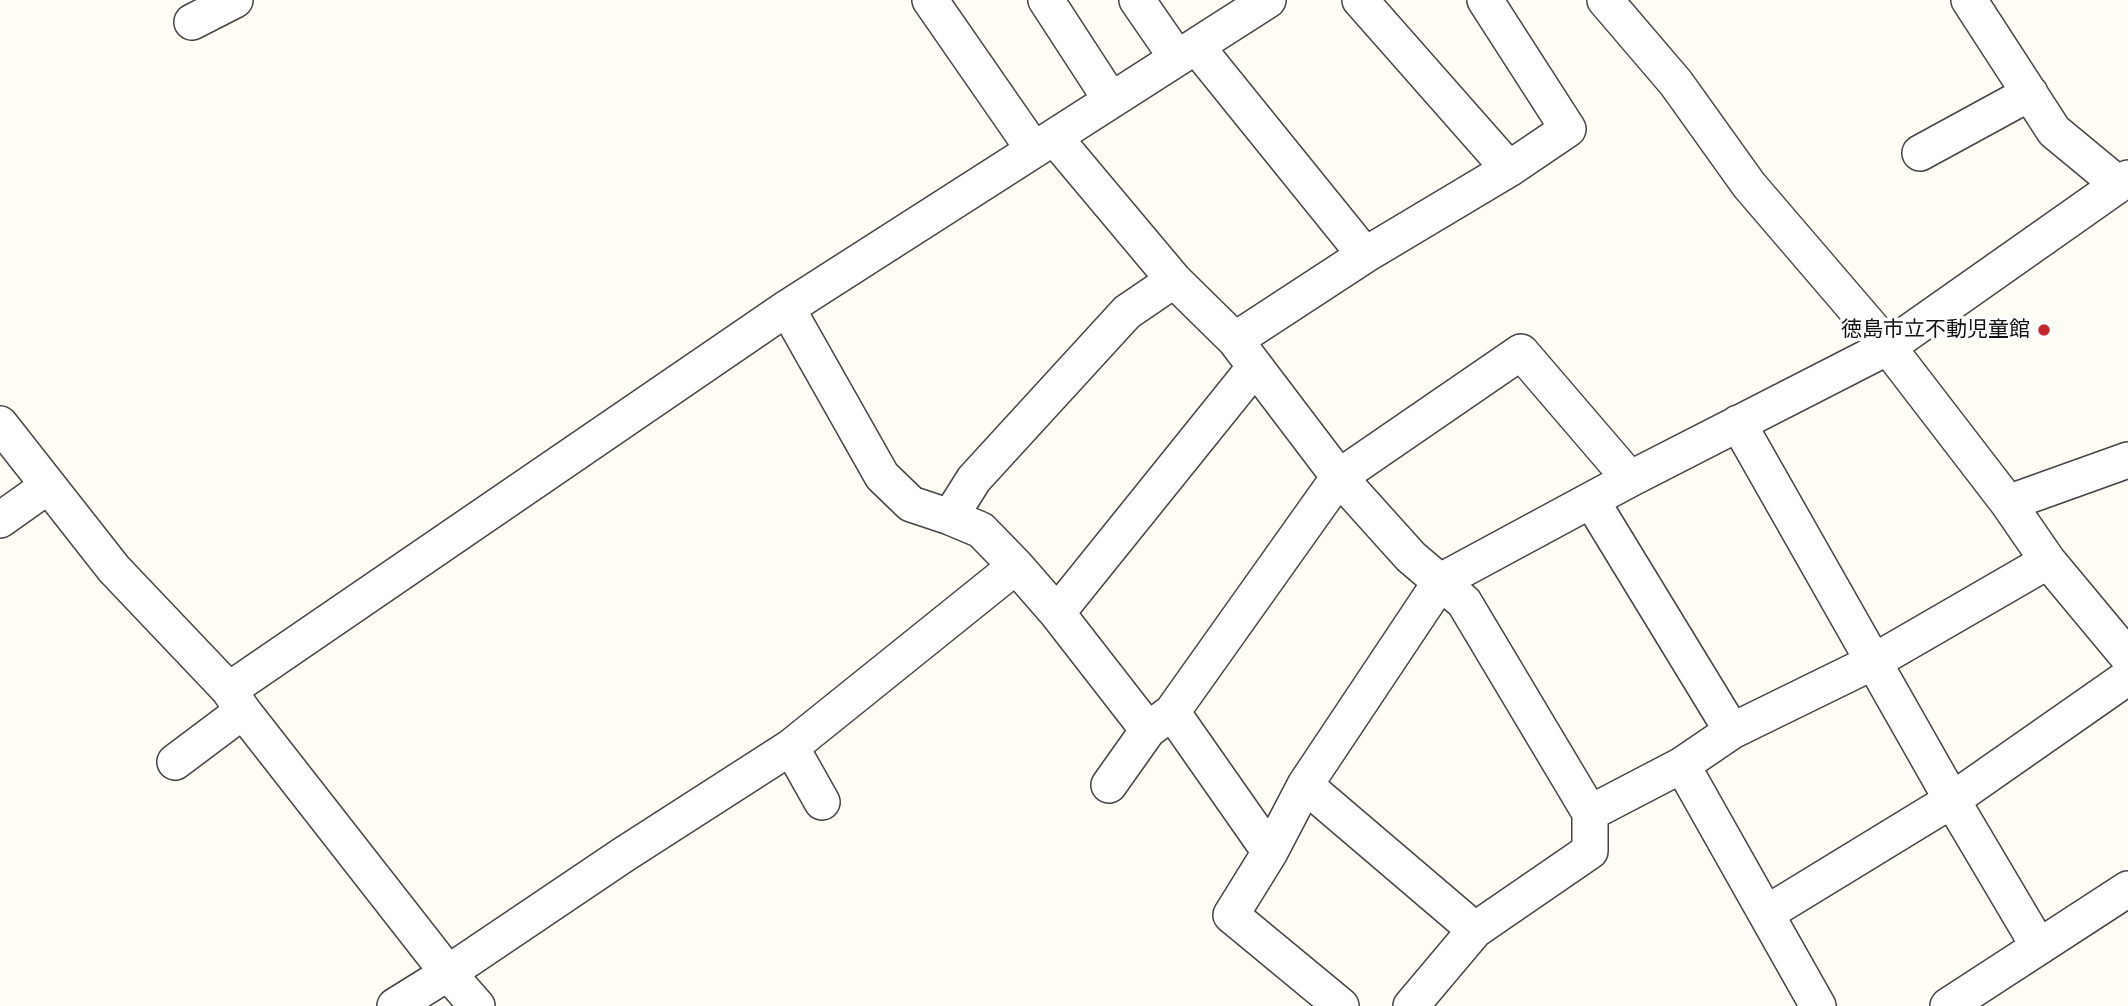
<!DOCTYPE html>
<meta charset="utf-8">
<style>
body{margin:0}
canvas{display:block;background:#fffdf5}
</style>
<canvas width="2128" height="1006"></canvas>
<script>
const c = document.querySelector('canvas').getContext('2d');
c.lineJoin = 'round';
function toPath(rows) {
  const path = new Path2D();
  for (const r of rows) {
    path.moveTo(r[0], r[1]);
    for (let i = 2; i < r.length; i += 2) path.lineTo(r[i], r[i + 1]);
  }
  return path;
}
function trace(path, color, width, dash) {
  c.strokeStyle = color;
  c.lineWidth = width;
  c.lineCap = dash ? 'butt' : 'round';
  c.setLineDash(dash || []);
  c.stroke(path);
}
function label(font, color, halo, rows, align = 'center') {
  c.font = font + ' "PT Serif","Noto Sans JP",serif';
  c.lineWidth = 7;
  c.setLineDash([]);
  c.textBaseline = 'middle';
  c.strokeStyle = halo;
  c.fillStyle = color;
  for (const [text, x, y, turn = 0] of rows) {
    c.save();
    c.translate(x, y);
    c.rotate((+turn || 0) * Math.PI / 180);
    c.textAlign = isNaN(turn) ? turn : align;
    if (halo) c.strokeText(text, 0, 0);
    c.fillText(text, 0, 0);
    c.restore();
  }
}
const minor = toPath([
 [930,0,1034,150],
 [1046,0,1111,100],
 [1137,0,1177,58],
 [1360,0,1509,169],
 [1605,0,1676,83,1749,185,1888,347,2008,503,2048,561,2128,657],
 [1969,0,2054,131,2118,184],
 [192,22,235,0],
 [1196,46,1365,255],
 [1054,137,1174,280,1235,340,1339,477,1411,557,1464,602,1590,813,1590,851,1475,930,1411,1006],
 [1920,153,2030,93],
 [787,308,882,476,911,504,950,517,981,530,1016,566,1057,613,1148,730],
 [1235,340,1365,255,1509,169,1568,129,1485,0],
 [1738,423,1952,800,2039,947],
 [0,424,114,569,229,690,243,711,448,973,477,1006],
 [1591,500,1732,731],
 [2008,503,2128,460],
 [950,517,974,479,1127,312,1174,280],
 [0,520,48,486],
 [1057,613,1255,367],
 [229,690,787,308,1268,0],
 [1172,712,1270,852],
 [791,747,822,802],
 [175,762,243,711],
 [1682,765,1818,1006],
 [1109,785,1148,730,1172,712,1339,477,1521,352,1630,479],
 [1305,785,1475,930],
 [1590,813,1682,765,1732,731,1875,661,2048,561],
 [1767,913,1952,800,2128,677],
 [395,1006,448,973,623,855,791,747,1016,566],
 [1341,1006,1231,915,1270,852,1305,785,1441,581,1630,479,1888,347,2128,178],
 [1948,1006,2128,889]
]);
const markers = [
 [2044,330,7,"#c4262e"]
];
const poiNames = [
 ["徳島市立不動児童館",2030,330]
];
trace(minor, '#444', 38);
trace(minor, '#fff', 35);
for (const [x, y, r, color] of markers) {
  const dot = new Path2D();
  dot.arc(x, y, r, 0, 2 * Math.PI);
  c.fillStyle = color;
  c.fill(dot);
  trace(dot, '#fff', 2.5);
}
label('21px', '#111', '#fff', poiNames, 'right');
</script>
